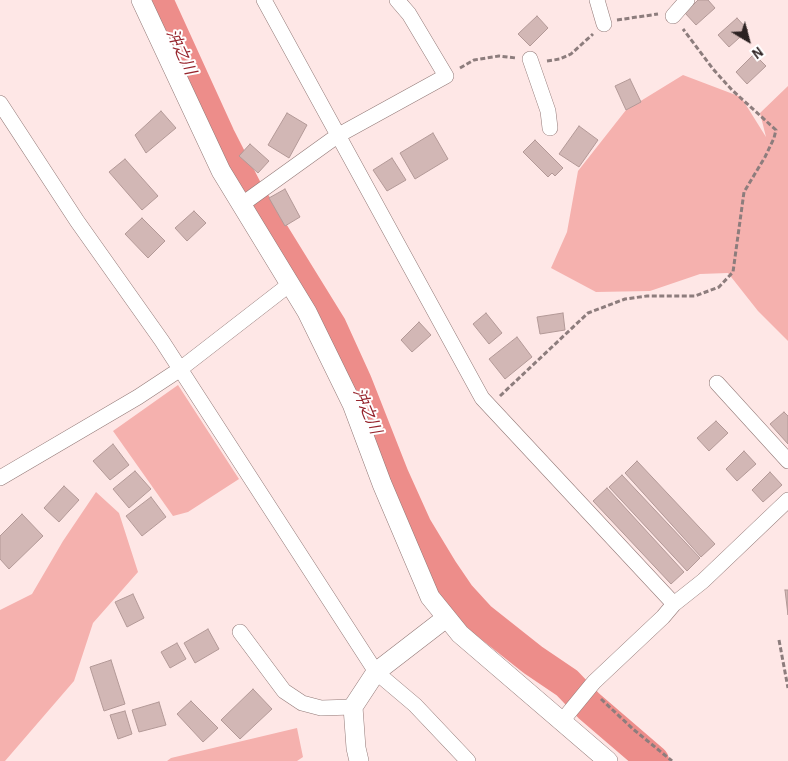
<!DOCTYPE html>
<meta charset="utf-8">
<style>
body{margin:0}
#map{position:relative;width:788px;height:761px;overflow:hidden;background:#fee7e6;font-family:"Alegreya Sans",sans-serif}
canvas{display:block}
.north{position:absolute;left:723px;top:15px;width:50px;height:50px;-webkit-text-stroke:4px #fff;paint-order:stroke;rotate:143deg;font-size:14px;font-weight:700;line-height:20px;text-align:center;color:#2c2222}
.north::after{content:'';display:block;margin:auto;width:18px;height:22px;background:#2c2222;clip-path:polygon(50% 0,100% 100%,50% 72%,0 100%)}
</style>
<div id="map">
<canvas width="788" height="761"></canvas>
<div class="north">N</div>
</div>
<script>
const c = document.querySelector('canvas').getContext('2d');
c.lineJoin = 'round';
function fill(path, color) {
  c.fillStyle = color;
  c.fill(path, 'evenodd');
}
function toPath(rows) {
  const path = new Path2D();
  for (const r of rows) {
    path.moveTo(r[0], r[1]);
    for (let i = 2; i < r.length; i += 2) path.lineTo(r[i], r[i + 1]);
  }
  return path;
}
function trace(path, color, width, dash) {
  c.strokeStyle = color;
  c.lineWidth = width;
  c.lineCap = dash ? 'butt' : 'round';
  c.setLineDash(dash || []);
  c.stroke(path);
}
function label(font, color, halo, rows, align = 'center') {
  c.font = font + ' "Alegreya Sans","Noto Sans JP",sans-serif';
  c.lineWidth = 4;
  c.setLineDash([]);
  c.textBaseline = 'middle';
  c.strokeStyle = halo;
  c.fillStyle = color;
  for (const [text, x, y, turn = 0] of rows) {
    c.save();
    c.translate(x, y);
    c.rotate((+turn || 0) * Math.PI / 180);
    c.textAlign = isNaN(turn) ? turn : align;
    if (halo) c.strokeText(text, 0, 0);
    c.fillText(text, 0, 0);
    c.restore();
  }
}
const green = toPath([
 [683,75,741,97,766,137,760,113,788,86,788,341,758,311,728,273,700,274,650,291,596,292,551,268,567,232,578,171,626,110],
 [178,385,239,479,188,512,173,516,113,431],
 [96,492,119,513,138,572,93,623,74,681,5,761,0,761,0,610,32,594,63,541],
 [297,728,303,757,297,761,167,761,171,758]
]);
const river = toPath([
 [157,0,219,136,247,191,331,327,356,382,393,476,416,527,442,570,459,595,480,618,533,660,567,683,589,706,653,761]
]);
const building = toPath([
 [698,0,708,0,715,8,696,25,685,13,698,0],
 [537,16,548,28,530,46,518,34,537,16],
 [737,18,748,30,729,47,718,35,737,18],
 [754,54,766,66,747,84,736,72,754,54],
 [630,79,641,102,626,110,615,86,630,79],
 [161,111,176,128,146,153,135,135,161,111],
 [287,113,307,125,289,158,268,145,287,113],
 [579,126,598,140,579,167,559,154,579,126],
 [433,133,448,159,415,179,400,153,433,133],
 [535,140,563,168,555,176,552,173,548,177,523,152,535,140],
 [250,144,269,161,258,173,239,156,250,144],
 [392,158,406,180,387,191,373,170,392,158],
 [125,159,158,196,142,210,109,172,125,159],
 [285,189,300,217,285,226,269,198,285,189],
 [194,211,206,223,187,241,175,228,194,211],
 [142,218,165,241,148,258,125,234,142,218],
 [486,313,502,333,489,344,473,324,486,313],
 [563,313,565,330,540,334,537,317,563,313],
 [419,322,431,335,412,352,401,340,419,322],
 [517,337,532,357,505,379,489,359,517,337],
 [784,412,788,416,788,444,770,424,784,412],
 [716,421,728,433,709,451,697,438,716,421],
 [113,444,129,465,110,480,93,461,113,444],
 [744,451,756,464,737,481,726,469,744,451],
 [637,461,715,544,701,557,625,473,637,461],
 [135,471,151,489,129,508,113,489,135,471],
 [770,472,782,485,763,502,752,490,770,472],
 [622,475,700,558,687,571,609,487,622,475],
 [64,486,79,500,59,522,44,508,64,486],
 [607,488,684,572,671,584,593,501,607,488],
 [151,497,166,517,142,536,126,516,151,497],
 [22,514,43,536,9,569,0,559,0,536,22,514],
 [785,590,788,590,788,615,785,590],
 [133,594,144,618,127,627,115,602,133,594],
 [208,629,219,649,195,663,184,643,208,629],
 [177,643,186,659,170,668,161,652,177,643],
 [111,660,125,704,104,711,90,667,111,660],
 [253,689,272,709,240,739,221,720,253,689],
 [191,701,218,728,203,742,177,714,191,701],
 [159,702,166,725,139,732,132,710,159,702],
 [125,711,132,734,118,739,110,715,125,711]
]);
const path = toPath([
 [617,20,658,14],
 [547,61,560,59,571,54,593,34],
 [460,68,474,60,499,56,516,58],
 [500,396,588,313,625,299,647,296,695,296,719,287,733,272,744,192,765,157,774,138,776,130,732,90,713,69,683,29],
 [779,640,788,688],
 [601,699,633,729,672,761]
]);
const minor = toPath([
 [264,0,482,398,674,604],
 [597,0,604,24],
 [673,16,687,0],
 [530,59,548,111,550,128],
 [0,103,77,221,162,341,376,672,415,705,468,761],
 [241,205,337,136,446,76,409,14,397,0],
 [717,383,788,461],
 [0,478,138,397,179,370,290,284],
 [240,632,284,691,302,703,321,708,353,707],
 [562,721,594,682,663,617,674,604,703,581,788,500]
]);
const tertiary = toPath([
 [141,0,221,171,307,312,352,404,382,484,430,597,460,634,608,761],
 [359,761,356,748,353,707,376,672,446,618]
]);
const waterNames = [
 ["沖之川",181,52,65],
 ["沖之川",367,411,67]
];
fill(green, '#f5b1ae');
trace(river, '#ed8d8a', 32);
fill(building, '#d2b7b5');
trace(building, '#b39997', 1);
trace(minor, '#927977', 16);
trace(tertiary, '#927977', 20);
trace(path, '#8d7d7d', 3, [5, 2.5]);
trace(minor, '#fff', 15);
trace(tertiary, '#fff', 19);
label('italic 16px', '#96252d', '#fff', waterNames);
</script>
